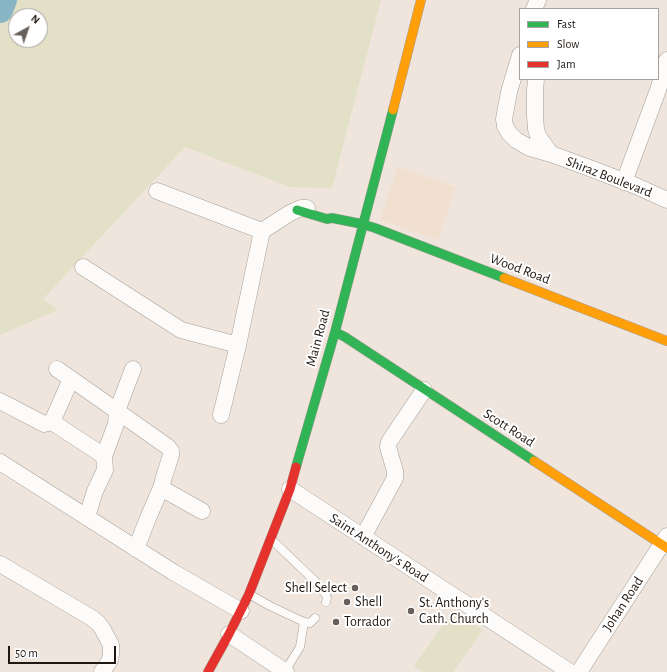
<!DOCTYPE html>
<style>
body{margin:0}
#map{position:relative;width:667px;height:672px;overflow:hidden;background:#efe5dc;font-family:"Alegreya Sans",sans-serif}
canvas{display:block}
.legend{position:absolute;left:519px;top:8px;width:140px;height:72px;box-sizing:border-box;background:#fff;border:1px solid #a5a2a0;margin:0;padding:5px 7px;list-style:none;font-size:12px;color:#1e1712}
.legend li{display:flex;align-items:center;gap:8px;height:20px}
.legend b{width:20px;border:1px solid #a5a2a0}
.north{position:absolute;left:8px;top:8px;width:40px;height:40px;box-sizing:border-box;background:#fff;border:1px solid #a5a2a0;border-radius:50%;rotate:40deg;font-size:11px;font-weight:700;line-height:16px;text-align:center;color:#1e1712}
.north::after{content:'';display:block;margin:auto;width:14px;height:18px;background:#675f59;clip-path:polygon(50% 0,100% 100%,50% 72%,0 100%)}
.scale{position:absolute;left:8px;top:646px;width:108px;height:18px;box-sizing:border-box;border:2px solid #1e1712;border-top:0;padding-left:5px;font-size:12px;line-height:14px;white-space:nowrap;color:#1e1712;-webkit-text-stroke:3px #fff;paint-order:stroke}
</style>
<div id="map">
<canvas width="667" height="672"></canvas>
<ul class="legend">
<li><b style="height:5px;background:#30b455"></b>Fast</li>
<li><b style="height:5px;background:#ff9f0a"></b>Slow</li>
<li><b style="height:5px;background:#e5322d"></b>Jam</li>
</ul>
<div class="north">N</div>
<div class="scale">50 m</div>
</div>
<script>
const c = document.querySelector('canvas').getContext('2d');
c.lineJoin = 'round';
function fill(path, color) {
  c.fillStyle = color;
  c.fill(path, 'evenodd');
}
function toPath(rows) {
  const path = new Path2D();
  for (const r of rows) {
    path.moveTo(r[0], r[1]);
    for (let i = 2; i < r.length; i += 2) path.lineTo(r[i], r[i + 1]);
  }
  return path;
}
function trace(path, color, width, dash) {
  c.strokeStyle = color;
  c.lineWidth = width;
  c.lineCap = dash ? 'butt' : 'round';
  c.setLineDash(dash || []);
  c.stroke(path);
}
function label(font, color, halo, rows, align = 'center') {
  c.font = font + ' "Alegreya Sans",sans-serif';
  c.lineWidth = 4;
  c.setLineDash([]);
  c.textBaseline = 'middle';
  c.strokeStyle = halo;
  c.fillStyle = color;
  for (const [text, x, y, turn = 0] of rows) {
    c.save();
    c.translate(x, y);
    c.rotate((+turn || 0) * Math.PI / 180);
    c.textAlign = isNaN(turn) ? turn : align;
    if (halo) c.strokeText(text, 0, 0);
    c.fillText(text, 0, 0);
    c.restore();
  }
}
const built = toPath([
 [398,167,456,187,438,240,380,220]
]);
const green = toPath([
 [4,0,381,0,332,188,290,187,185,147,43,299,58,310,0,335,0,10],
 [16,16,40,16,40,40,16,40],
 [453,610,483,630,453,672,423,672,414,666]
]);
const river = toPath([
 [0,10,4,0]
]);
const lane = toPath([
 [272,540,315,581,326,595,327,598,326,602],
 [249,594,270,606,304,622,310,623,315,618],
 [285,671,300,647,304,622]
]);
const street = toPath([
 [534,9,538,0],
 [520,55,509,92,504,119,505,126,509,133,516,140,530,148,551,154,595,170,636,186,667,200],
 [536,79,535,90,535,116,536,129,538,136,551,154],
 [624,182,658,90,667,60],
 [157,191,262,231],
 [83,267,181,330,238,345],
 [57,369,117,411,133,369],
 [0,401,44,424,52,422,104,456],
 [221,415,238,345,262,231,290,213,301,208,307,208],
 [52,422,71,379],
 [0,462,173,572,241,611],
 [161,488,202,511],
 [290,489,570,672],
 [87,517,95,491,105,470,104,456,116,424,117,411,168,447,171,451,171,455,164,477,161,488,148,518,136,549],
 [363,537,395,478,395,471,388,447,389,442,424,390],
 [0,564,92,618,98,623,102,628,111,645,111,654,110,660,102,672],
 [229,634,286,672],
 [579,672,667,536]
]);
const fast = toPath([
 [297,210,327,219,332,218,362,224,375,228,504,278],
 [335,332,345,337,534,461],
 [296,467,335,332,393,110]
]);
const slow = toPath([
 [393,110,421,0],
 [504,278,667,341],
 [534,461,667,548]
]);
const jam = toPath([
 [208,672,229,634,249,594,290,489,296,467]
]);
const markers = [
 [355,588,4,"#675f59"],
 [347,602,4,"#675f59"],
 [411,611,4,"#675f59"],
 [336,622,4,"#675f59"]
];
const streetNames = [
 ["Shiraz Boulevard",609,177,21],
 ["Wood Road",520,269,21],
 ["Main Road",318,338,-75],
 ["Scott Road",509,428,33],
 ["Saint Anthony's Road",379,548,33],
 ["Johan Road",623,604,-57]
];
const poiNames = [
 ["Shell Select",347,588,"right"],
 ["Shell",355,602],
 ["St. Anthony's",419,603],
 ["Cath. Church",419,619],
 ["Torrador",344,622]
];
fill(built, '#f1dfcf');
fill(green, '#e2e1c7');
trace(river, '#87b5c4', 26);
trace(lane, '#a59e97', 9);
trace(street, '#a59e97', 17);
trace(fast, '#a59e97', 10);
trace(slow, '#a59e97', 10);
trace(jam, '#a59e97', 10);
trace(lane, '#fdfbfa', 8);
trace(street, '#fdfbfa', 16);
trace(fast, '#30b455', 9);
trace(slow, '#ff9f0a', 9);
trace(jam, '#e5322d', 9);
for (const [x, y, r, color] of markers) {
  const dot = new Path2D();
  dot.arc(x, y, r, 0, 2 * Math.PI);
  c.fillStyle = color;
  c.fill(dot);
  trace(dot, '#fff', 1.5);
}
label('14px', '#1e1712', '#fff', streetNames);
label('14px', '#1e1712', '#fff', poiNames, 'left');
</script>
